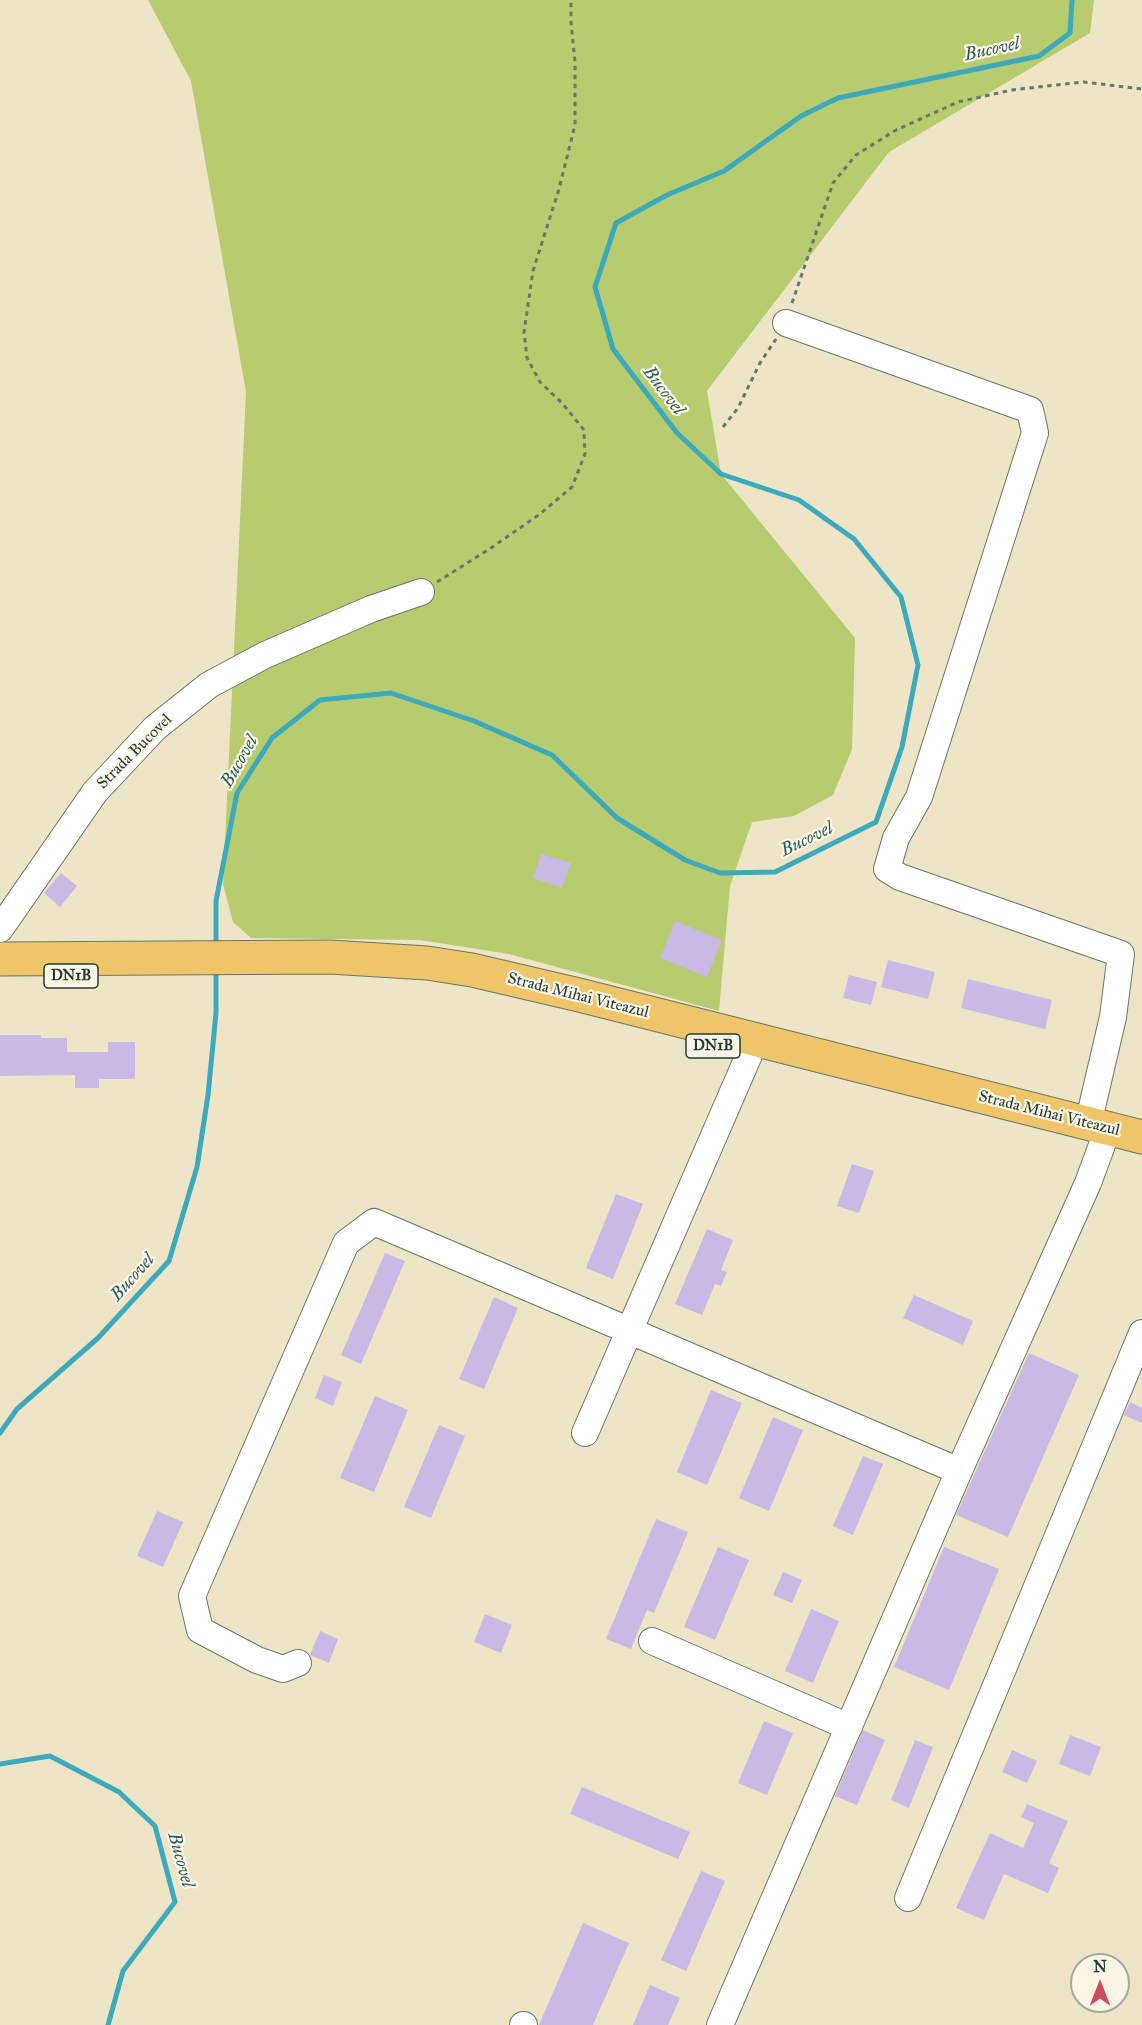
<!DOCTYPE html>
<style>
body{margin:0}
#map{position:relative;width:1142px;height:2025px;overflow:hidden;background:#eee5c7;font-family:"IM FELL Great Primer",serif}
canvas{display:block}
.north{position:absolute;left:1070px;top:1953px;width:60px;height:60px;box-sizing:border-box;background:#fcf5e5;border:2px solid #a4ab9e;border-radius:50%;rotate:0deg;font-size:16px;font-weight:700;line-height:24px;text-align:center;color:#1f3d34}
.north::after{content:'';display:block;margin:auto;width:21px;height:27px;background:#d1495b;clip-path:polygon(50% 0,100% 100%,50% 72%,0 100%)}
</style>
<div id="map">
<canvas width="1142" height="2025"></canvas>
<div class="north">N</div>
</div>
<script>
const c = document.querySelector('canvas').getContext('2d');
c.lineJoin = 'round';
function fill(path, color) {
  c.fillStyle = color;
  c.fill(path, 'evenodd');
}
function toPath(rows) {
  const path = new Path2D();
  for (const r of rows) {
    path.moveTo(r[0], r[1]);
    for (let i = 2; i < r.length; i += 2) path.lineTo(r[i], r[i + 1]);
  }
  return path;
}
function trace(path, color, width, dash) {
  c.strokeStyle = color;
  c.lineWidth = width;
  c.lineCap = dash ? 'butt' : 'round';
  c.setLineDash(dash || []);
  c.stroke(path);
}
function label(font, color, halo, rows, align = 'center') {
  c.font = font + ' "IM FELL Great Primer",serif';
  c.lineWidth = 4.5;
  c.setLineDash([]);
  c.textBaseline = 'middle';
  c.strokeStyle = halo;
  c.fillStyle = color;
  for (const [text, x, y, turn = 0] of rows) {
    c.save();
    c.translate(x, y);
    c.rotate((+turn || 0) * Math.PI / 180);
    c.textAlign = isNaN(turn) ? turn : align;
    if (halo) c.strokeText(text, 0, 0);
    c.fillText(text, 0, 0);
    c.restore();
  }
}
const green = toPath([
 [148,0,1094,0,1090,33,889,152,707,391,721,474,855,638,852,749,833,795,794,816,752,822,730,886,719,1011,509,954,420,940,251,938,233,922,223,884,246,392,191,81]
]);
const stream = toPath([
 [216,948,216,901,237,793,272,738,320,700,391,693,474,721,552,755,617,818,685,860,720,873,775,872,876,822,902,747,918,665,901,597,854,539,799,500,721,474,677,433,613,349,595,287,616,223,667,195,724,171,801,116,838,98,1039,56,1070,33,1072,0],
 [0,1433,17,1409,98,1338,169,1261,197,1167,208,1095,216,1013,216,970],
 [0,1764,50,1756,119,1792,155,1826,175,1902,123,1971,108,2025]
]);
const building = toPath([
 [541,854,571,863,562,888,533,878],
 [61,873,77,886,60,907,44,893],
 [675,921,722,940,707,977,660,958],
 [888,960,935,972,928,999,881,987],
 [849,975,877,982,871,1005,843,998],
 [968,979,1052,1000,1045,1029,961,1008],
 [0,1035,41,1035,41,1038,67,1038,67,1052,108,1052,108,1042,135,1042,135,1079,99,1079,99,1088,75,1088,75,1075,0,1076],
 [852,1164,874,1171,859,1213,837,1206],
 [616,1194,643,1204,613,1279,586,1268],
 [707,1229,733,1240,721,1270,727,1272,721,1286,715,1284,702,1315,675,1304],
 [385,1253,405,1261,361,1364,341,1355],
 [914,1295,973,1321,963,1345,903,1318],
 [494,1297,518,1308,484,1389,459,1379],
 [1029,1353,1079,1375,1008,1537,956,1515],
 [324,1375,342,1382,333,1406,315,1398],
 [711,1390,742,1403,707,1485,677,1472],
 [375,1396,408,1410,374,1492,340,1478],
 [1130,1402,1142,1408,1142,1423,1124,1415],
 [773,1417,803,1430,769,1511,739,1498],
 [439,1425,465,1436,431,1518,404,1507],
 [863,1456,883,1464,853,1535,833,1526],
 [157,1511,183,1522,163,1567,137,1556],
 [656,1519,688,1532,654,1613,647,1610,631,1649,606,1639],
 [718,1547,749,1560,715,1640,684,1627],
 [944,1547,999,1569,949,1690,894,1667],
 [783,1572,802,1580,792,1603,773,1595],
 [811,1609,839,1621,813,1683,785,1671],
 [485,1614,512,1625,501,1653,474,1642],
 [320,1631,338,1639,329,1663,310,1655],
 [764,1721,793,1733,767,1795,738,1783],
 [863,1730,885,1740,857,1805,835,1796],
 [1070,1735,1101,1747,1090,1776,1059,1764],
 [915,1740,933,1747,909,1808,891,1800],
 [1012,1750,1037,1761,1027,1783,1002,1772],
 [582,1787,690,1832,678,1859,570,1814],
 [1027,1804,1068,1821,1049,1863,1059,1868,1048,1893,1004,1874,984,1920,956,1908,990,1833,1023,1848,1034,1823,1021,1817],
 [701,1871,725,1881,686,1971,661,1960],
 [583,1923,629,1943,593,2025,539,2025],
 [650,1985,680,1998,668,2025,633,2025]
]);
const path = toPath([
 [792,303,833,183,856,155,896,130,958,102,1012,90,1084,82,1142,89],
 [723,427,738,408,760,363,776,339],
 [437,582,491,548,540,514,572,487,585,454,584,430,562,403,540,382,527,358,524,332,533,271,559,189,575,125,575,62,571,22,571,0]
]);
const minor = toPath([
 [786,323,1030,410,1035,433,919,797,896,838,887,869,900,877,1121,954,1113,1017,1088,1124],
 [0,929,95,792,155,728,209,685,265,655,371,609,421,592],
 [585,1433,749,1055],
 [652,1641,849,1727],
 [298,1663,283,1669,257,1660,200,1630,192,1596,346,1243,374,1222,959,1471],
 [908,1898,1142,1333],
 [523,2025,524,2025],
 [720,2025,959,1471,1088,1183,1102,1145]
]);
const major = toPath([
 [0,959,330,957,427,963,472,970,579,995,1142,1137]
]);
const shields = [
 [71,976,54],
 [713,1046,54]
];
const shieldNames = [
 ["DN1B",71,976],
 ["DN1B",713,1046]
];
const streetNames = [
 ["Strada Bucovel",135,752,-45],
 ["Strada Mihai Viteazul",578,996,14],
 ["Strada Mihai Viteazul",1049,1114,14]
];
const waterNames = [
 ["Bucovel",992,50,-12],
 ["Bucovel",663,391,53],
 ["Bucovel",240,762,-60],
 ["Bucovel",807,840,-26],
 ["Bucovel",133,1278,-48],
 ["Bucovel",180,1860,75]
];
fill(green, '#b7cb6f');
trace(stream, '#3da9bc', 5);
fill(building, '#cab9e4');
trace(minor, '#677867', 28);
trace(major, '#677867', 35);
trace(path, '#677867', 3, [4.5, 4.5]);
trace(minor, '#fff', 26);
trace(major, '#eec569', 33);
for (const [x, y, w] of shields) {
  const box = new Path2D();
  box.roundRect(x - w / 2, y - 12, w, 24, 4.5);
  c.fillStyle = '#fcf5e5';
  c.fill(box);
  trace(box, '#1f3d34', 1.5);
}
label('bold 15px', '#1f3d34', null, shieldNames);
label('16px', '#1f3d34', '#fcf5e5', streetNames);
label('italic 18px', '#285d5d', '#fcf5e5', waterNames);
</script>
